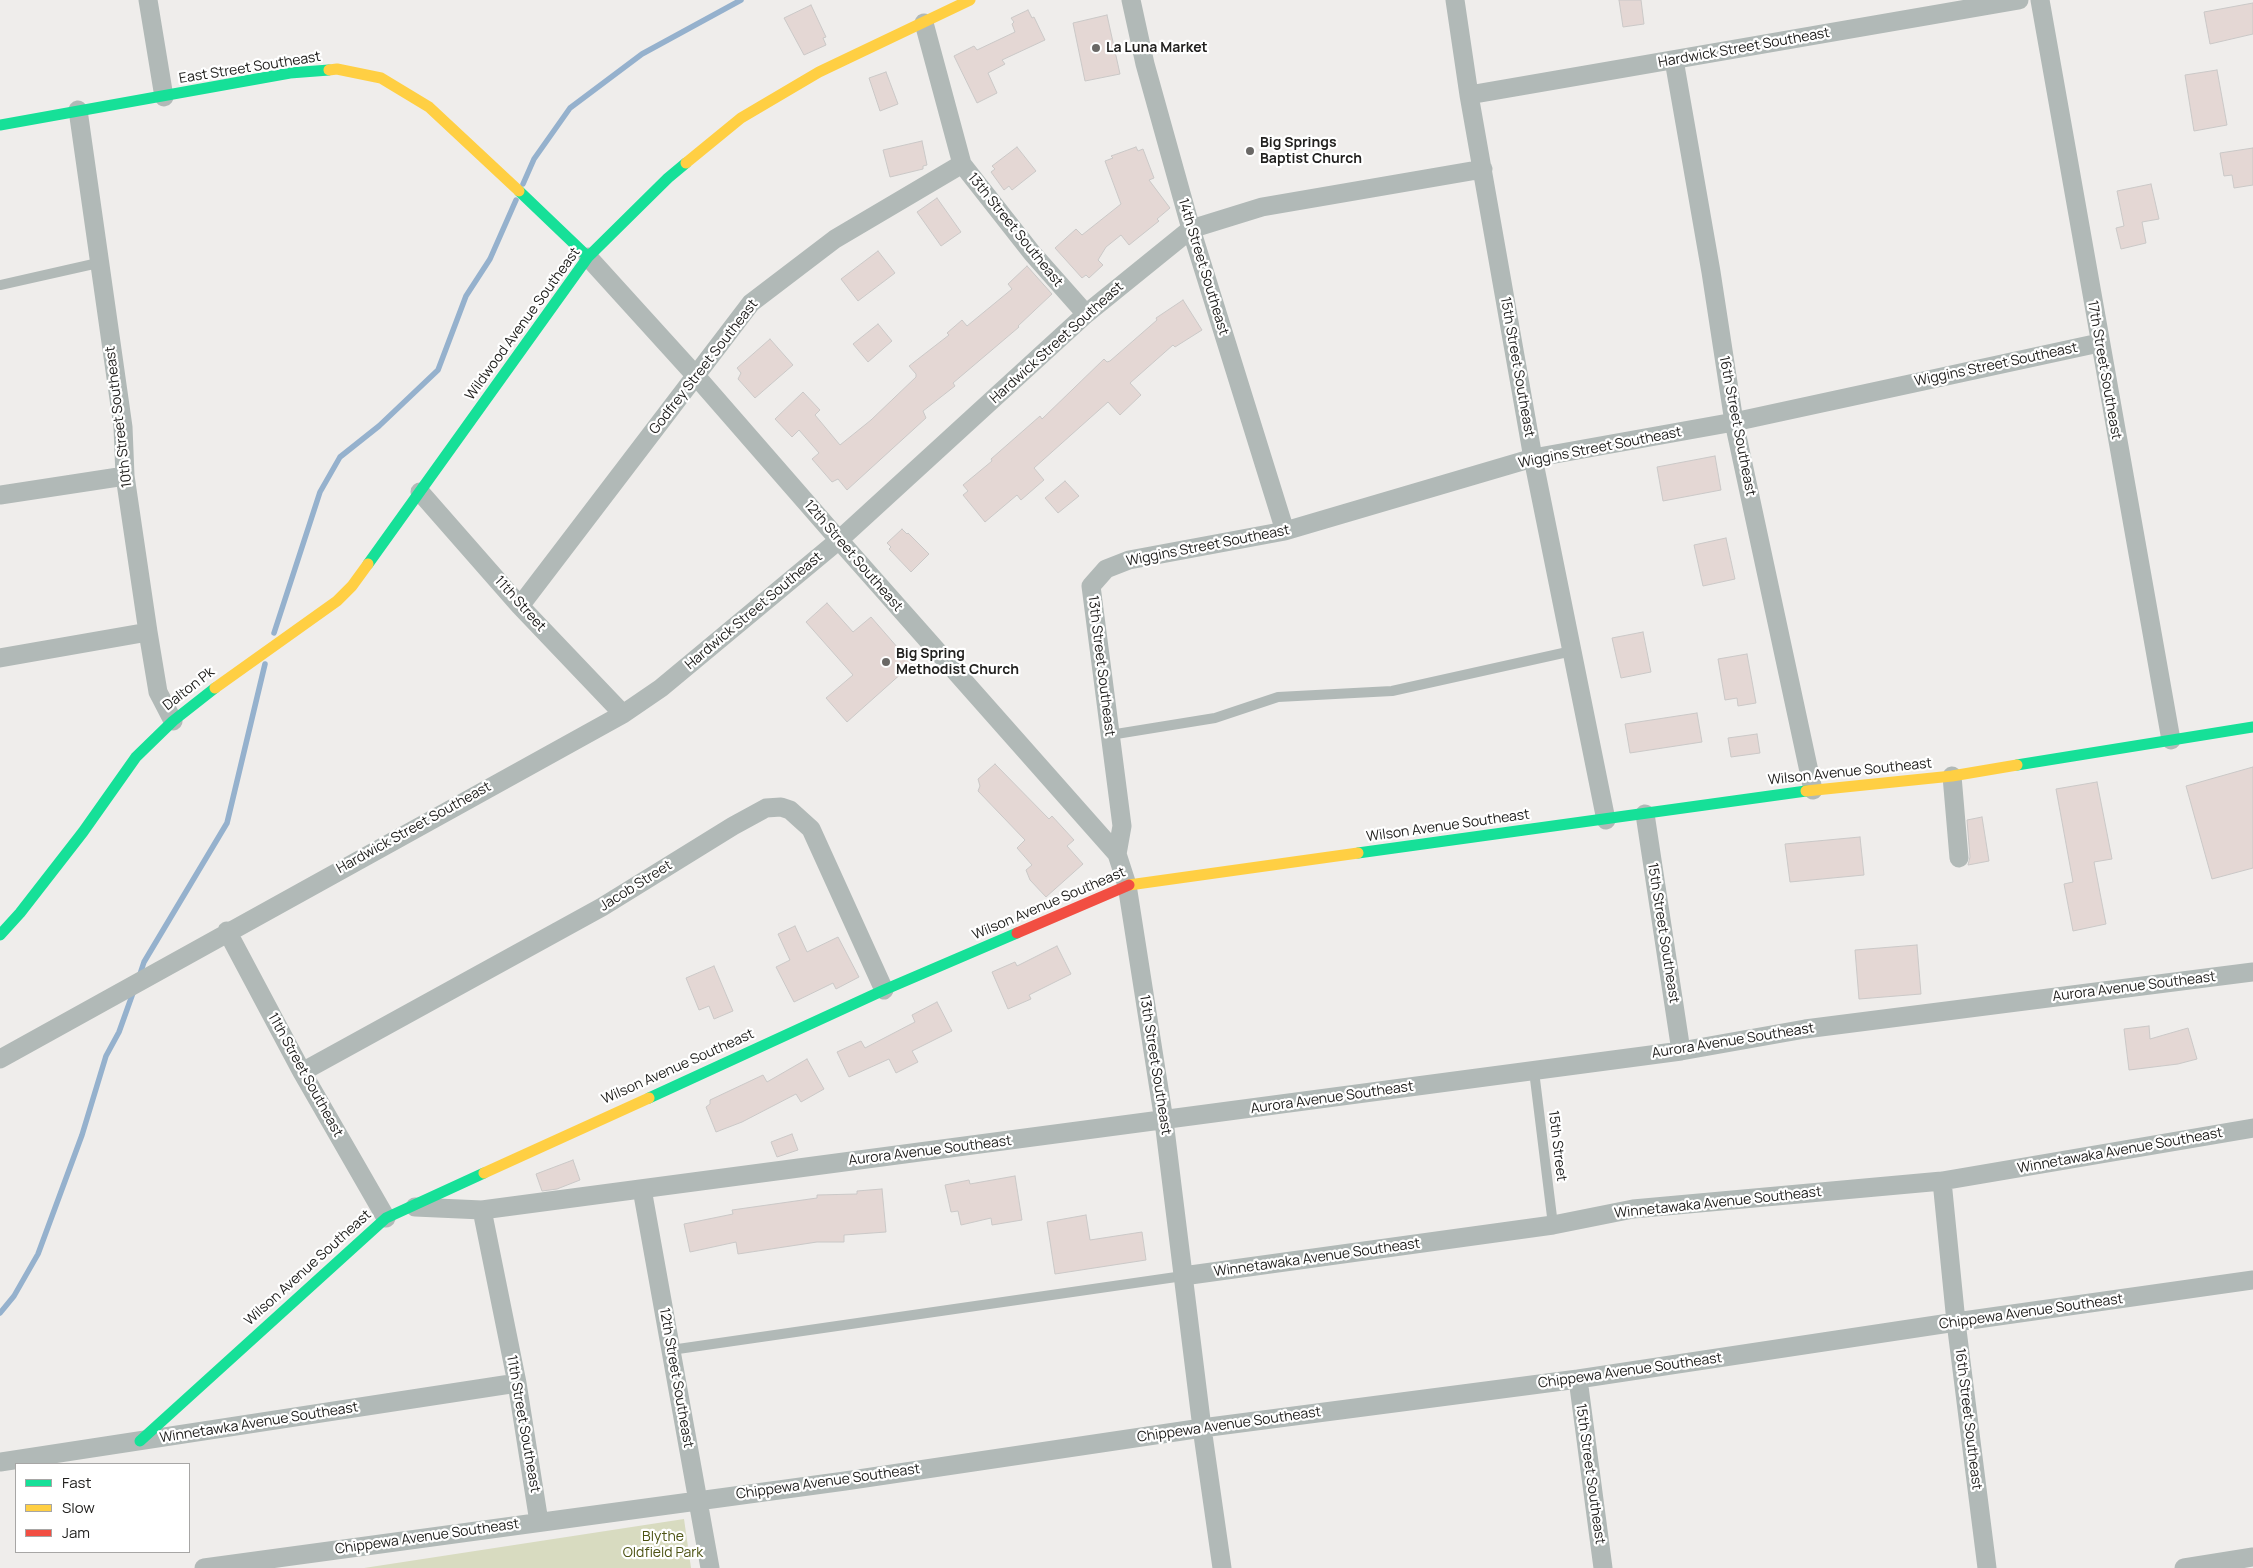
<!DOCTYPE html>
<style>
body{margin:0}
#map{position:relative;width:2253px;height:1568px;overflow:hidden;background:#efedeb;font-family:Manrope,sans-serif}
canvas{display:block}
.legend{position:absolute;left:15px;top:1463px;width:175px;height:90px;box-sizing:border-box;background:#fff;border:1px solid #a7a6a5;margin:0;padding:6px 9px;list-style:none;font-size:15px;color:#22211f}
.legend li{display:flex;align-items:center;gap:10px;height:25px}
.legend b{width:25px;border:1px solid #a7a6a5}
</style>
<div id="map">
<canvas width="2253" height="1568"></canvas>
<ul class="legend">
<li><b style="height:6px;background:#16e098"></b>Fast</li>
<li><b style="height:6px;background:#ffcf43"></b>Slow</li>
<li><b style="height:6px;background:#f24e42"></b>Jam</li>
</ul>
</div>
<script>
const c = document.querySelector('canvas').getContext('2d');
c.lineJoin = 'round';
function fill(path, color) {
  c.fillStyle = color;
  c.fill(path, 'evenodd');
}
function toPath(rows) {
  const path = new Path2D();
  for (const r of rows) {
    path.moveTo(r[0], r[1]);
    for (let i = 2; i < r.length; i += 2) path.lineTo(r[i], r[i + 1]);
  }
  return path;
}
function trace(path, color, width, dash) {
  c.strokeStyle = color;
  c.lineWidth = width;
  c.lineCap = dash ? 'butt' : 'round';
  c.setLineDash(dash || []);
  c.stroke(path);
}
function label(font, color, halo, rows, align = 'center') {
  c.font = font + ' Manrope,sans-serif';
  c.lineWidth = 4.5;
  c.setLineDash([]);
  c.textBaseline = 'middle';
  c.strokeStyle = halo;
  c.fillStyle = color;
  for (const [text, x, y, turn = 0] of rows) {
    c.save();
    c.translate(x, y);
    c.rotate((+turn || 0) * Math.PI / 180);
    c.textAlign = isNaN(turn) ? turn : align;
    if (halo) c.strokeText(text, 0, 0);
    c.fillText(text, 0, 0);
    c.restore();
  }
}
const green = toPath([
 [684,1519,691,1568,364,1568]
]);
const stream = toPath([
 [523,184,534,159,570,108,642,54,741,0],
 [274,633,320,492,340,457,379,426,438,370,466,296,490,259,516,200],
 [139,977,144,962,227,823,265,664],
 [0,1313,14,1296,38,1254,82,1135,106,1056,119,1032,134,990]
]);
const building = toPath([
 [1619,0,1641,0,1644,24,1623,27,1619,0],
 [2253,3,2253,34,2210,44,2204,12,2253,3],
 [811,5,826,37,823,38,826,45,804,55,784,18,811,5],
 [1028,10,1032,18,1034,17,1045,40,1002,60,1005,64,988,73,997,93,977,103,954,56,974,46,977,50,1015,32,1012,24,1014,22,1011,18,1028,10],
 [1107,15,1120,74,1085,81,1073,23,1107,15],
 [2217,70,2227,125,2194,131,2185,75,2217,70],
 [886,72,898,104,880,111,869,78,886,72],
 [922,141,927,165,923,166,923,169,890,177,883,150,922,141],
 [1017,147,1036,171,1012,190,1009,186,1004,190,991,172,995,169,992,166,1017,147],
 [1136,147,1138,151,1143,149,1154,178,1149,180,1170,208,1157,219,1159,221,1129,245,1121,235,1106,247,1098,260,1103,265,1089,278,1086,275,1082,278,1055,248,1076,229,1082,235,1121,204,1105,161,1113,158,1111,156,1136,147],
 [2253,148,2253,185,2234,188,2232,175,2224,176,2220,153,2253,148],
 [2151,184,2159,219,2142,222,2146,243,2121,249,2116,228,2124,226,2117,191,2151,184],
 [937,198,961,232,941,246,917,212,937,198],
 [878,251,895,273,858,301,841,279,878,251],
 [1027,266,1052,294,1018,326,1019,327,953,383,955,386,923,411,926,418,847,490,838,479,832,482,812,459,819,453,799,430,792,437,775,419,803,392,820,410,815,415,840,445,871,420,916,377,916,374,909,366,949,335,947,333,962,320,967,326,1012,289,1008,284,1027,266],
 [1183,300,1202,330,1175,347,1173,345,1130,383,1141,395,1120,415,1108,402,1034,468,1044,480,1021,500,1017,495,985,522,963,495,968,491,963,485,992,461,991,459,1040,416,1042,419,1104,359,1107,362,1110,361,1157,320,1156,318,1183,300],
 [878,324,892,341,868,362,853,344,878,324],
 [770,339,793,365,755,398,738,379,741,373,737,368,770,339],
 [1715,456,1721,490,1663,501,1657,467,1715,456],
 [1065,481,1079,496,1058,513,1045,498,1065,481],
 [902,529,907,534,908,533,929,554,911,572,889,549,891,547,887,543,902,529],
 [1726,538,1735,579,1703,586,1694,545,1726,538],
 [827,603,853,632,871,617,912,664,847,722,826,698,853,675,806,622,827,603],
 [1643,632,1651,672,1621,678,1612,638,1643,632],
 [1747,654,1756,703,1738,706,1737,698,1725,700,1718,659,1747,654],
 [1697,713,1702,742,1630,753,1625,724,1697,713],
 [1757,734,1760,753,1731,757,1728,738,1757,734],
 [995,764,1049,819,1052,816,1074,840,1067,846,1083,864,1046,897,1030,880,1026,870,1032,865,1017,848,1025,840,978,791,980,786,978,779,995,764],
 [2253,767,2253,868,2212,879,2186,786,2253,767],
 [2097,782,2112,859,2094,862,2106,924,2073,931,2064,884,2073,882,2056,789,2097,782],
 [1982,817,1989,861,1968,865,1970,857,1967,820,1982,817],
 [1860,837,1864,875,1790,882,1785,844,1860,837],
 [795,926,807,952,838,937,859,977,836,989,833,983,794,1002,776,967,790,960,778,934,795,926],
 [1917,945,1921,994,1859,999,1855,950,1917,945],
 [1057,946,1071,974,1029,995,1031,999,1008,1009,992,972,1015,962,1017,966,1057,946],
 [714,966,733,1011,714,1019,709,1006,699,1010,686,978,714,966],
 [937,1002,952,1031,912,1051,918,1062,896,1073,889,1059,849,1077,837,1052,861,1041,865,1048,915,1022,912,1015,937,1002],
 [2149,1026,2150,1039,2188,1028,2197,1059,2178,1064,2129,1070,2124,1029,2149,1026],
 [807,1059,824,1089,801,1102,796,1094,742,1122,716,1132,706,1107,710,1104,710,1100,763,1075,767,1082,807,1059],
 [792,1134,798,1150,777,1157,771,1142,792,1134],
 [573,1160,580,1180,557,1189,542,1191,536,1174,573,1160],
 [1015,1176,1022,1220,992,1225,991,1218,961,1225,958,1211,951,1212,945,1185,969,1180,970,1184,1015,1176],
 [882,1189,886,1232,844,1235,844,1242,817,1242,738,1254,736,1242,690,1252,684,1224,733,1214,732,1210,817,1198,817,1195,857,1194,857,1191,882,1189],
 [1086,1215,1090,1240,1142,1232,1146,1260,1055,1274,1047,1222,1086,1215]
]);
const lane = toPath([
 [0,285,98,263],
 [1110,735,1215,718,1278,697,1392,691,1572,651],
 [1534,1071,1553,1225],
 [671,1350,1183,1276]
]);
const street = toPath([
 [148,0,164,97],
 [1131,0,1145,64,1191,229,1285,531],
 [1455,0,1469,95,1533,458,1606,820],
 [2040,0,2171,740],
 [924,23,962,164,1032,253,1086,314],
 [1674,60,1711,272,1734,422,1813,790],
 [1469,95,2019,0],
 [78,110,123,427,125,476,148,632,158,692,173,721],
 [588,257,696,376,839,540,1117,854],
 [420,492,520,606,623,714],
 [0,495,125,476],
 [520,606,751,303,835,239,962,164],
 [0,658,148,632],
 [1952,776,1959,858],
 [1645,814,1681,1051],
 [227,931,302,1072,386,1218],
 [0,1059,623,714,661,688,839,540,1086,314,1191,229,1262,207,1483,169],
 [302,1072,602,907,733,826,766,808,781,807,790,810,811,829,884,990],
 [1942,1181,1956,1322,1987,1568],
 [642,1189,710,1568],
 [415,1207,482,1210,1681,1051,1805,1029,2253,972],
 [482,1210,517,1383,539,1522],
 [1183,1276,1553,1225,1633,1209,1942,1181,2253,1128],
 [1578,1379,1603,1568],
 [0,1462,517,1383],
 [204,1568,845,1481,1202,1428,1578,1379,1956,1322,2253,1280],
 [1222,1568,1202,1428,1164,1121,1127,885,1117,854,1122,826,1091,586,1106,569,1129,560,1285,531,1533,458,1734,422,2099,343],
 [2184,1568,2253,1557]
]);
const fast = toPath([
 [0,125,290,73,329,70],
 [519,191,588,257],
 [368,564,588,257,668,178,686,163],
 [2017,765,2253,727],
 [1358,853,1806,791],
 [0,935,20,913,83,832,136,757,173,721,215,688],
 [649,1098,884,990,1017,933],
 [140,1441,386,1218,484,1173]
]);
const slow = toPath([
 [329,70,337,69,381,78,429,107,519,191],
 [686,163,741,118,819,72,970,0],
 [215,688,337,601,352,586,368,564],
 [1806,791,1952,776,2017,765],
 [1129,885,1358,853],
 [484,1173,649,1098]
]);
const jam = toPath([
 [1017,933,1129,885]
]);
const markers = [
 [1096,48,5,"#6a6866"],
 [1250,151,5,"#6a6866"],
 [886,662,5,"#6a6866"]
];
const poiNames = [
 ["La Luna Market",1106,48],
 ["Big Springs",1260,143],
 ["Baptist Church",1260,159],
 ["Big Spring",896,654],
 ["Methodist Church",896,670]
];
const streetNames = [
 ["Hardwick Street Southeast",1744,48,-10],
 ["East Street Southeast",250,68,-9],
 ["13th Street Southeast",1015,230,51],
 ["14th Street Southeast",1203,267,73],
 ["Wildwood Avenue Southeast",523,324,-54],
 ["Hardwick Street Southeast",1057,343,-42],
 ["Wiggins Street Southeast",1996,365,-12],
 ["Godfrey Street Southeast",704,367,-52],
 ["15th Street Southeast",1517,367,80],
 ["17th Street Southeast",2104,370,80],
 ["10th Street Southeast",119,417,-97],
 ["16th Street Southeast",1737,426,79],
 ["Wiggins Street Southeast",1600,448,-11],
 ["Wiggins Street Southeast",1208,546,-11],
 ["12th Street Southeast",853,556,49],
 ["11th Street",520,604,48],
 ["Hardwick Street Southeast",754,611,-40],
 ["13th Street Southeast",1101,666,83],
 ["Dalton Pk",189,689,-38],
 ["Wilson Avenue Southeast",1850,772,-6],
 ["Wilson Avenue Southeast",1448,826,-8],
 ["Hardwick Street Southeast",414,828,-29],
 ["Jacob Street",636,886,-32],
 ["Wilson Avenue Southeast",1049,904,-23],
 ["15th Street Southeast",1663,933,81],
 ["Aurora Avenue Southeast",2134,987,-7],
 ["Aurora Avenue Southeast",1733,1041,-9],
 ["13th Street Southeast",1155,1065,81],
 ["Wilson Avenue Southeast",678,1067,-24],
 ["11th Street Southeast",305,1075,61],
 ["Aurora Avenue Southeast",1332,1098,-8],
 ["15th Street",1557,1146,83],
 ["Aurora Avenue Southeast",930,1151,-7],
 ["Winnetawaka Avenue Southeast",2120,1151,-10],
 ["Winnetawaka Avenue Southeast",1718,1203,-6],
 ["Winnetawaka Avenue Southeast",1317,1258,-8],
 ["Wilson Avenue Southeast",308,1268,-42],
 ["Chippewa Avenue Southeast",2031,1312,-8],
 ["Chippewa Avenue Southeast",1630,1371,-8],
 ["12th Street Southeast",676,1378,80],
 ["16th Street Southeast",1968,1419,83],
 ["Winnetawka Avenue Southeast",259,1423,-9],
 ["11th Street Southeast",523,1424,80],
 ["Chippewa Avenue Southeast",1229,1425,-8],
 ["15th Street Southeast",1590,1474,82],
 ["Chippewa Avenue Southeast",828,1482,-8],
 ["Chippewa Avenue Southeast",427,1537,-8]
];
const parkNames = [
 ["Blythe",663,1537],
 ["Oldfield Park",663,1553]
];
fill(green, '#d8dbc0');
trace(stream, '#95b1cd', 5.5);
fill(building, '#e4d7d4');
trace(building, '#cac8c7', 1);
trace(lane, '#b1b9b7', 10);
trace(street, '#b1b9b7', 19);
trace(fast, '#16e098', 11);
trace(slow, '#ffcf43', 11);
trace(jam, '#f24e42', 11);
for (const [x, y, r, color] of markers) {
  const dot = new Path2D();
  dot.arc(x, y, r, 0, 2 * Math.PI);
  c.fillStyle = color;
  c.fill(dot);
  trace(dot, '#fff', 2);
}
label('bold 14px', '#22211f', '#fff', poiNames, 'left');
label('14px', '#22211f', '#fff', streetNames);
label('14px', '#4c5212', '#fff', parkNames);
</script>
